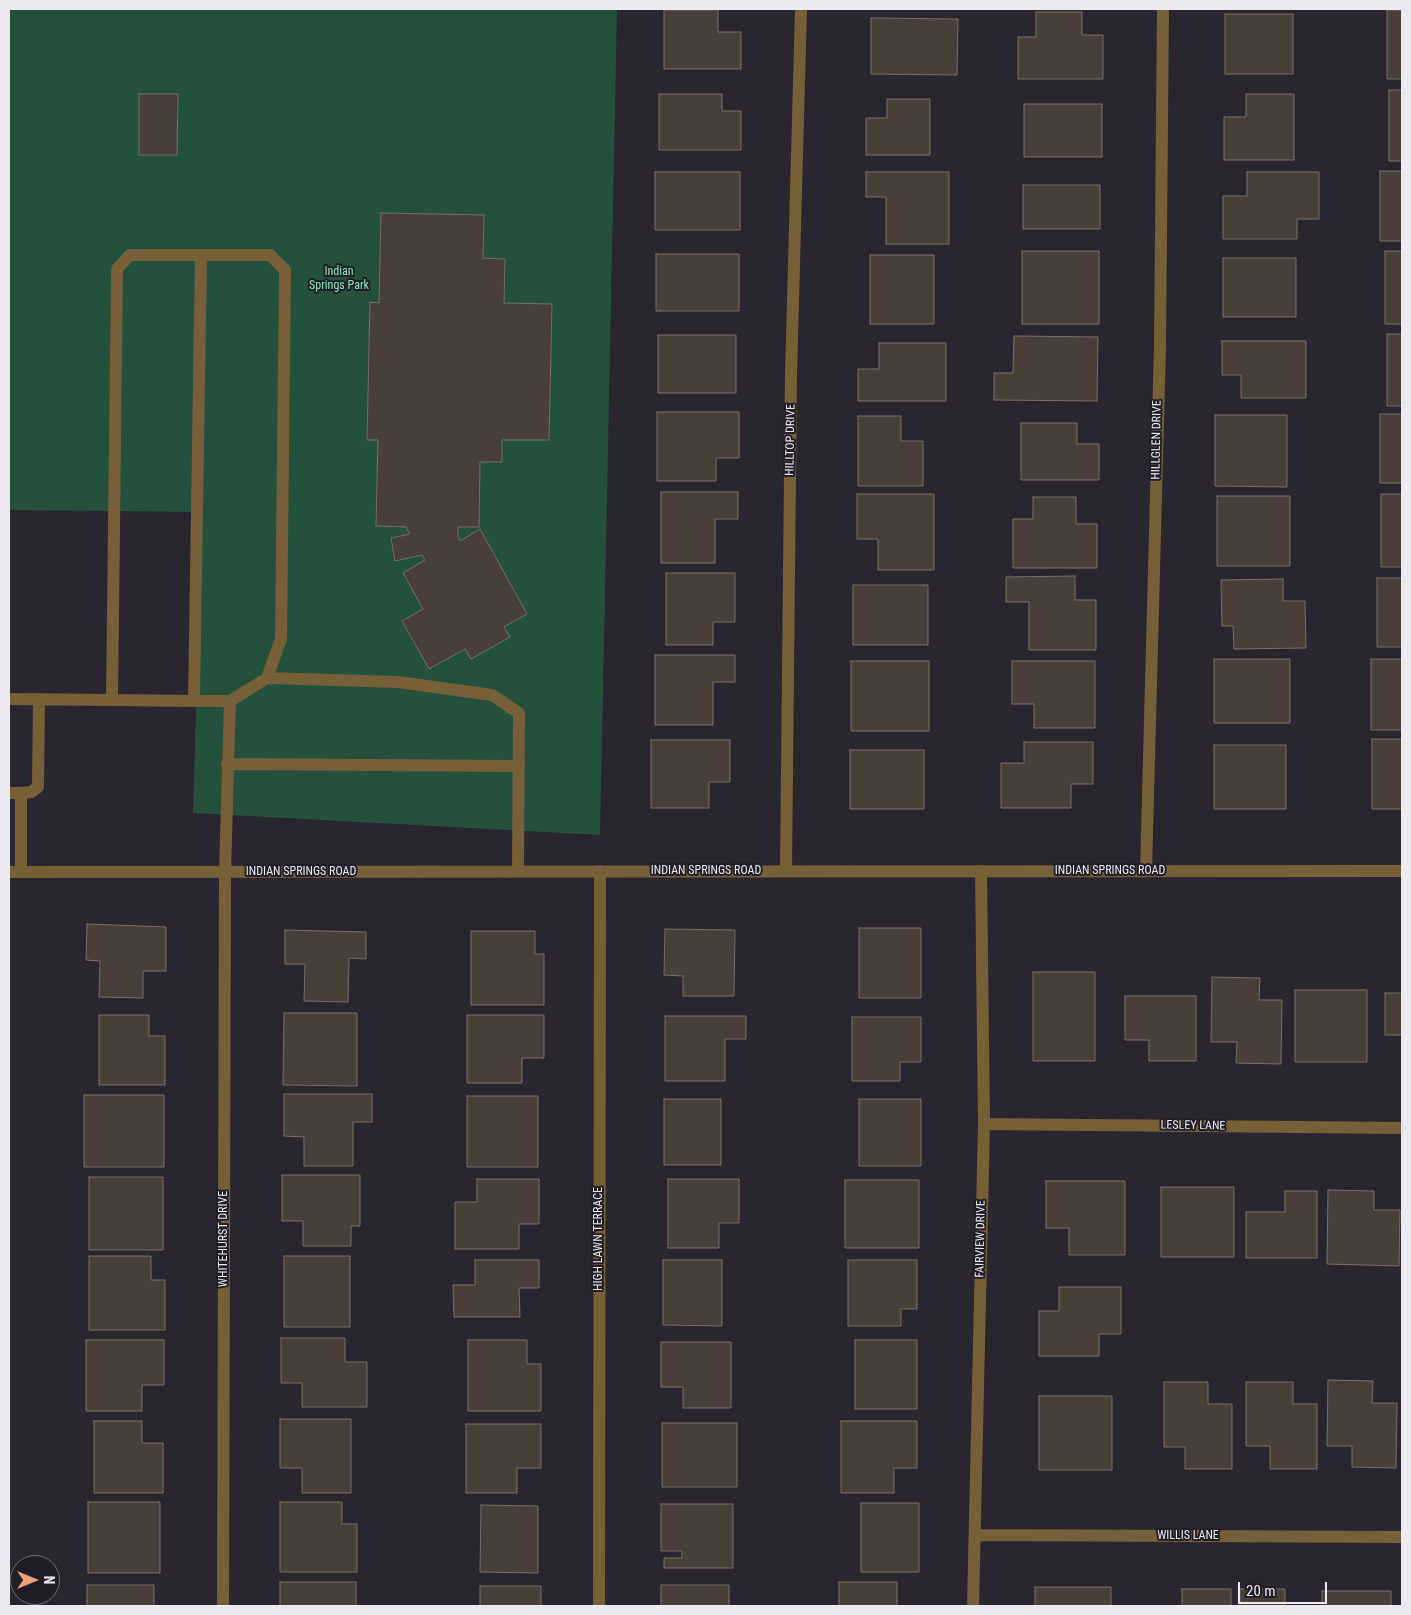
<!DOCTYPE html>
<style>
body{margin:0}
#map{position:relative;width:1411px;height:1615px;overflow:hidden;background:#2a2630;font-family:"Roboto Condensed",sans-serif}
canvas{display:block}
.frame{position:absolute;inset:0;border:10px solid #ece9f0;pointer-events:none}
.north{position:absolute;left:10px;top:1555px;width:50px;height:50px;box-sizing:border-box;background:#201d26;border:1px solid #726f77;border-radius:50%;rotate:90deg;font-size:14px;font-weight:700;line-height:20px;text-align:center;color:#ece9f0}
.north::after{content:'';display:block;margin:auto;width:18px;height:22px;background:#f1a17c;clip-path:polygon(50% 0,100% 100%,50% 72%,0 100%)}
.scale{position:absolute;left:1238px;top:1582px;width:89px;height:22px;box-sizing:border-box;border:2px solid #ece9f0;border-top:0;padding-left:6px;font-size:15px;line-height:18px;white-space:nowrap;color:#ece9f0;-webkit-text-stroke:4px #201d26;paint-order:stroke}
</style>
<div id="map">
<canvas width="1411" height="1615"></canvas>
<div class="frame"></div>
<div class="north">N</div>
<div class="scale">20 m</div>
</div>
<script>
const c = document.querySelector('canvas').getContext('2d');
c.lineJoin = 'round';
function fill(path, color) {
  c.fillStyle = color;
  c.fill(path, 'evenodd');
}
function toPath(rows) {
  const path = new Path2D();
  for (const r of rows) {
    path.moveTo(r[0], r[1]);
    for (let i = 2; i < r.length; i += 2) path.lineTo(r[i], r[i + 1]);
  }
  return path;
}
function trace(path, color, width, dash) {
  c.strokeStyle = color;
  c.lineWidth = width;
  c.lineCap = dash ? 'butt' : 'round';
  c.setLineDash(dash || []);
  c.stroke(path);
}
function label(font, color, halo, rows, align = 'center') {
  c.font = font + ' "Roboto Condensed",sans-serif';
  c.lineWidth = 4;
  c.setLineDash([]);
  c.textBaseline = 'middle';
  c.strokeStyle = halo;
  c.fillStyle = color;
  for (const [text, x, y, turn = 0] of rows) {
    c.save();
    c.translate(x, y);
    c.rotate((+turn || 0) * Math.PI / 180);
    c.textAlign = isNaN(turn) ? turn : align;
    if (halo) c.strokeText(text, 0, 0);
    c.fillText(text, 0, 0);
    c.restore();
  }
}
const green = toPath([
 [9,9,617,9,600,835,193,813,202,512,9,510]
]);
const building = toPath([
 [664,10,718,10,718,32,741,32,741,69,664,69,664,10],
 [1387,10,1402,10,1402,79,1387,79,1387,10],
 [1036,12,1082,12,1082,35,1103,35,1103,79,1018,79,1018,37,1036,37,1036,12],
 [1225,14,1293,14,1293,74,1225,74,1225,14],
 [871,18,958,19,957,75,871,74,871,18],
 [1389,90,1402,90,1402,161,1389,161,1389,90],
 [139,94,178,94,177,155,139,155,139,94],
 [659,94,722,94,722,111,741,111,741,150,659,150,659,94],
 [1246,94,1294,94,1294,160,1224,160,1224,117,1246,117,1246,94],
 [887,99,930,99,930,155,866,155,866,118,887,118,887,99],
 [1024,104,1102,104,1102,157,1024,157,1024,104],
 [1380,171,1402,171,1402,241,1380,241,1380,171],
 [655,172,740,172,740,230,655,230,655,172],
 [866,172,949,172,949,244,886,244,886,197,866,197,866,172],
 [1247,172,1319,172,1319,219,1297,219,1297,239,1223,239,1223,196,1247,196,1247,172],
 [1023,185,1100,185,1100,229,1023,229,1023,185],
 [381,213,484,215,483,258,505,259,504,303,552,304,549,440,502,440,502,462,480,462,479,527,458,527,458,536,460,541,480,529,527,614,504,627,510,637,471,659,465,649,429,669,402,621,423,609,403,573,425,560,422,555,395,561,391,538,410,534,406,527,376,526,378,440,367,440,370,302,379,303,381,213],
 [1022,251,1099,251,1099,324,1022,324,1022,251],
 [1385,251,1402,251,1402,324,1385,324,1385,251],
 [656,254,739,254,739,311,656,311,656,254],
 [870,255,934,255,934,324,870,324,870,255],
 [1223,258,1296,258,1296,317,1223,317,1223,258],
 [1387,334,1402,334,1402,406,1387,406,1387,334],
 [658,335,736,335,736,393,658,393,658,335],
 [1014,336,1098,337,1097,401,994,400,994,373,1013,373,1014,336],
 [1222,341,1306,341,1306,398,1241,398,1241,375,1222,375,1222,341],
 [879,343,946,343,946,401,858,401,858,369,879,369,879,343],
 [657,412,739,412,739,458,716,458,716,481,657,481,657,412],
 [1380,414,1402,414,1402,483,1380,483,1380,414],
 [1215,415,1287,415,1287,487,1215,486,1215,415],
 [858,416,901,416,901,441,923,441,923,486,858,486,858,416],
 [1021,423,1077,423,1077,444,1099,444,1099,480,1021,480,1021,423],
 [661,492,738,492,738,519,715,519,715,563,661,563,661,492],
 [857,494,934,494,934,570,878,570,878,539,857,539,857,494],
 [1381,494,1402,494,1402,567,1381,567,1381,494],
 [1217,496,1290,496,1290,566,1217,566,1217,496],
 [1033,497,1076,497,1076,524,1097,524,1097,568,1013,568,1013,519,1033,519,1033,497],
 [666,573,735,573,735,622,713,622,713,645,666,645,666,573],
 [1075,576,1075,600,1096,600,1096,650,1029,650,1029,602,1006,602,1006,577,1075,576],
 [1377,578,1402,578,1402,647,1377,647,1377,578],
 [1283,579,1283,601,1305,601,1306,648,1234,649,1233,626,1222,626,1221,580,1283,579],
 [853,585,928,585,928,645,853,645,853,585],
 [655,655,735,655,735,682,713,682,713,725,655,725,655,655],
 [1214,659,1290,659,1290,723,1214,723,1214,659],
 [1371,659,1402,659,1402,730,1371,730,1371,659],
 [851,661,929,661,929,731,851,731,851,661],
 [1012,661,1095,661,1095,728,1034,728,1034,704,1012,704,1012,661],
 [1372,739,1402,739,1402,809,1372,809,1372,739],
 [651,740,730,740,730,782,709,782,709,808,651,808,651,740],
 [1024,742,1093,742,1093,784,1071,784,1071,808,1001,808,1001,763,1024,763,1024,742],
 [1214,745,1286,745,1286,809,1214,809,1214,745],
 [850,750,924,750,924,809,850,809,850,750],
 [87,924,166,927,166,971,143,971,143,998,99,997,100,961,86,960,87,924],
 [859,928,921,928,921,998,859,998,859,928],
 [665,929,735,930,734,996,683,996,683,976,664,975,665,929],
 [285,930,366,932,366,959,349,958,348,1002,304,1001,305,964,285,964,285,930],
 [471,931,535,931,535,954,544,954,544,1005,471,1005,471,931],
 [1033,972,1095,972,1095,1061,1033,1061,1033,972],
 [1212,977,1260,978,1259,1000,1282,1000,1281,1064,1236,1063,1237,1042,1211,1042,1212,977],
 [1295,990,1367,990,1367,1062,1295,1062,1295,990],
 [1385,993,1402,993,1402,1035,1385,1035,1385,993],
 [1125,996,1196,996,1196,1061,1149,1061,1149,1040,1125,1040,1125,996],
 [284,1013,357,1013,357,1086,283,1085,284,1013],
 [99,1015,149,1015,149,1036,165,1036,165,1085,99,1085,99,1015],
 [467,1015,544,1015,544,1058,522,1058,522,1083,467,1083,467,1015],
 [665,1016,746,1016,746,1039,725,1039,725,1081,665,1081,665,1016],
 [852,1017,921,1017,921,1062,900,1062,900,1081,852,1081,852,1017],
 [284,1094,372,1094,372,1122,353,1122,353,1166,304,1166,304,1137,284,1136,284,1094],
 [84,1095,164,1095,164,1167,84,1167,84,1095],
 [467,1096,538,1096,538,1167,467,1167,467,1096],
 [664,1099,721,1099,721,1165,664,1165,664,1099],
 [859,1099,921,1099,921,1166,859,1166,859,1099],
 [282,1175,360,1175,360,1226,351,1226,351,1246,303,1246,303,1221,282,1221,282,1175],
 [89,1177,163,1177,163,1250,89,1250,89,1177],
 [477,1179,539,1179,539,1224,519,1224,519,1249,455,1249,455,1202,477,1202,477,1179],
 [668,1179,739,1179,739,1223,719,1223,719,1248,668,1248,668,1179],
 [845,1180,919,1180,919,1248,845,1248,845,1180],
 [1046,1181,1125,1181,1125,1255,1069,1255,1069,1228,1046,1228,1046,1181],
 [1161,1187,1234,1187,1234,1257,1161,1257,1161,1187],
 [1328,1190,1374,1191,1374,1210,1400,1210,1399,1266,1327,1264,1328,1190],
 [1285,1191,1317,1191,1317,1258,1246,1258,1246,1212,1285,1212,1285,1191],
 [89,1256,151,1256,151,1280,165,1280,165,1330,89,1330,89,1256],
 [284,1256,350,1256,350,1327,284,1327,284,1256],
 [475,1260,539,1260,539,1288,519,1288,520,1317,454,1317,453,1285,475,1285,475,1260],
 [663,1260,722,1260,722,1326,663,1325,663,1260],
 [848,1260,917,1260,917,1309,901,1309,901,1326,848,1326,848,1260],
 [1059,1287,1121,1287,1121,1334,1099,1334,1099,1356,1039,1356,1039,1311,1059,1311,1059,1287],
 [281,1338,345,1338,345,1362,367,1362,367,1407,302,1407,302,1383,281,1383,281,1338],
 [86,1340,164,1340,164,1385,142,1385,142,1411,86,1411,86,1340],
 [468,1340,527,1340,527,1364,541,1364,541,1411,468,1411,468,1340],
 [855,1340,917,1340,917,1409,855,1409,855,1340],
 [661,1342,731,1342,731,1408,683,1408,683,1387,661,1387,661,1342],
 [1328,1380,1373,1381,1372,1403,1397,1403,1396,1468,1352,1467,1352,1446,1327,1446,1328,1380],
 [1164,1382,1208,1382,1208,1404,1232,1404,1232,1469,1185,1469,1185,1447,1164,1447,1164,1382],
 [1246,1382,1293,1382,1293,1404,1317,1404,1317,1469,1270,1469,1270,1446,1246,1446,1246,1382],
 [1039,1396,1112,1396,1112,1470,1039,1470,1039,1396],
 [280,1419,351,1419,351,1493,302,1493,302,1468,280,1468,280,1419],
 [94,1421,142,1421,142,1443,163,1443,163,1493,94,1493,94,1421],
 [841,1421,917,1421,917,1468,894,1468,894,1493,841,1493,841,1421],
 [662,1423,737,1423,737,1487,662,1487,662,1423],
 [466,1424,541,1424,541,1468,517,1468,517,1493,466,1493,466,1424],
 [88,1502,160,1502,160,1573,88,1573,88,1502],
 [280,1502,342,1502,342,1524,357,1524,357,1572,280,1572,280,1502],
 [861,1503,919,1503,919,1572,861,1572,861,1503],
 [661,1504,733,1504,733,1568,664,1568,664,1558,682,1558,682,1551,661,1551,661,1504],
 [481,1505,538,1506,538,1573,480,1572,481,1505],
 [280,1582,356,1582,356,1606,280,1606,280,1582],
 [839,1582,897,1582,897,1606,839,1606,839,1582],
 [87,1585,154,1585,154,1606,87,1606,87,1585],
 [661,1585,729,1585,729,1606,661,1606,661,1585],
 [480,1586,541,1586,541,1606,480,1606,480,1586],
 [1035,1587,1111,1587,1111,1606,1035,1606,1035,1587],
 [1182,1589,1231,1589,1231,1606,1182,1606,1182,1589],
 [1240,1589,1285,1589,1285,1606,1240,1606,1240,1589],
 [1322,1591,1391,1591,1391,1606,1322,1606,1322,1591]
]);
const service = toPath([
 [267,678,398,682,492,695,519,713,518,871],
 [9,699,112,700,117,269,130,255,270,255,285,270,281,639,267,678,230,701,225,872],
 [112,700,194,701,201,255],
 [194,701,230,701],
 [227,764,518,766],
 [9,793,21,793,21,872],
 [21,793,31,792,38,787,39,699]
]);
const minor = toPath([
 [786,871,791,374,801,9],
 [1146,871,1160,345,1163,9],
 [984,1124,1402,1128],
 [975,1535,1402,1537],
 [223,1606,225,872],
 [599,1606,600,871],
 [973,1606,984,1124,981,871]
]);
const tertiary = toPath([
 [9,872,1402,871]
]);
const parkNames = [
 ["Indian",339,272],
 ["Springs Park",339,286]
];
const streetNames = [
 ["HILLTOP DRIVE",791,440,-89],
 ["HILLGLEN DRIVE",1157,440,-89],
 ["INDIAN SPRINGS ROAD",706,871],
 ["INDIAN SPRINGS ROAD",1110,871],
 ["INDIAN SPRINGS ROAD",301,872],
 ["LESLEY LANE",1193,1126,1],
 ["WHITEHURST DRIVE",224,1239,-90],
 ["HIGH LAWN TERRACE",599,1239,-90],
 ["FAIRVIEW DRIVE",981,1239,-89],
 ["WILLIS LANE",1188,1536]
];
fill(green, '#23513c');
fill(building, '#484038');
trace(building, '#797067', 1);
trace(service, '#775f37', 12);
trace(minor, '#775f37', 12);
trace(tertiary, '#775f37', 12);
label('12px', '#88e9bb', '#201d26', parkNames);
label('12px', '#ece9f0', '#201d26', streetNames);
</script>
